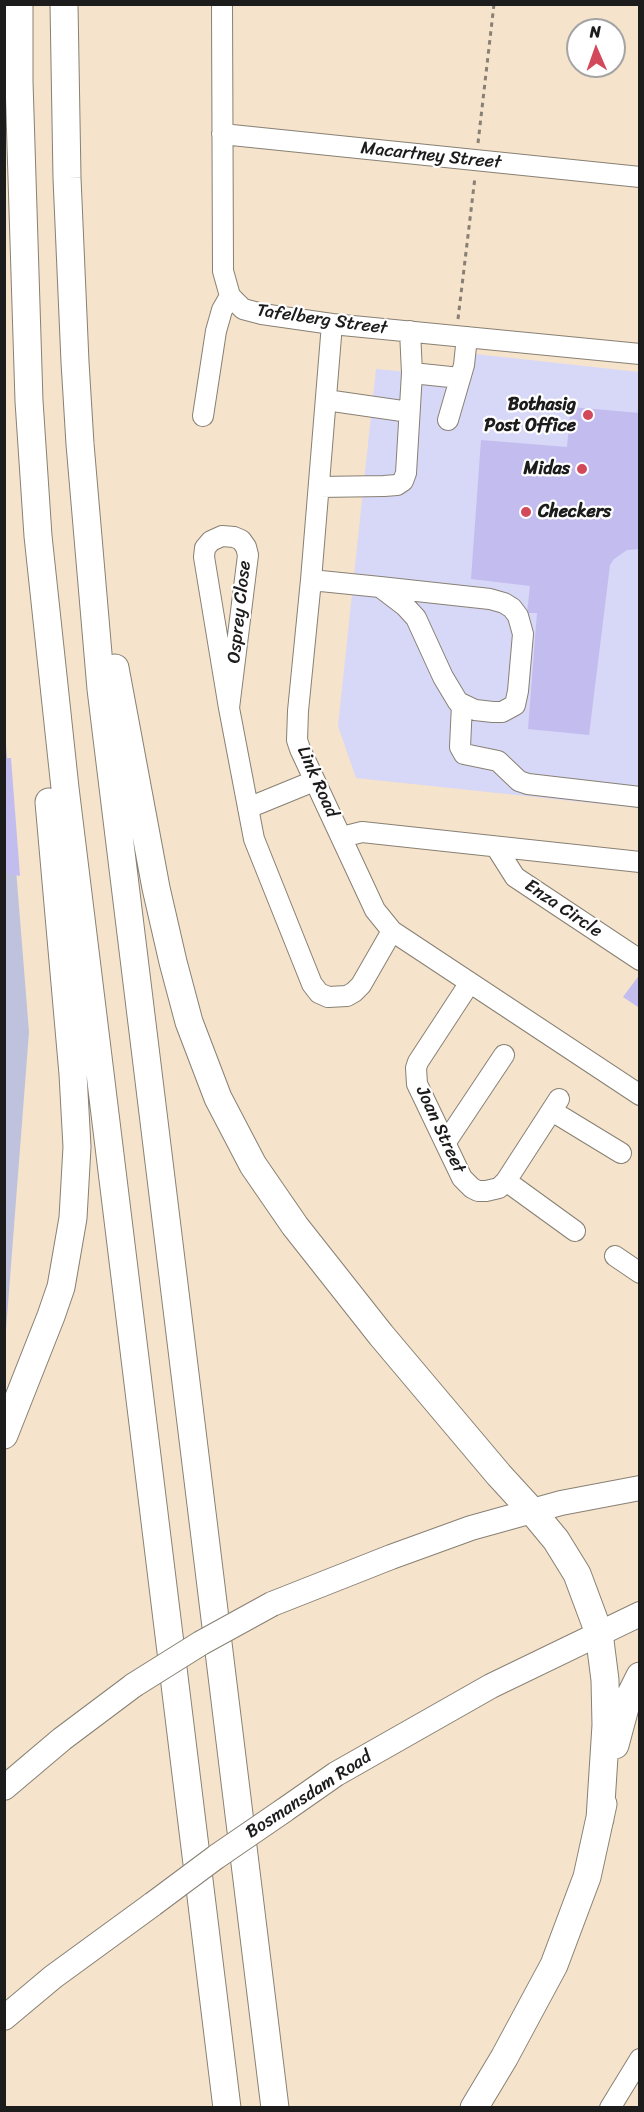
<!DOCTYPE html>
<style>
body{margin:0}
#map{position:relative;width:644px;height:2112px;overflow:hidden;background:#f5e3cb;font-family:Sriracha,sans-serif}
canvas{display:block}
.frame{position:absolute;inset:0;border:6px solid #1c1c1c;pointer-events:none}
.north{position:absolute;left:566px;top:18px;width:60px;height:60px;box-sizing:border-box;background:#fff;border:2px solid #a4a4a4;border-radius:50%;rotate:358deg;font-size:16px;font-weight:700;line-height:24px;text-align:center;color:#1c1c1c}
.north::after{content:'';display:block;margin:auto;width:21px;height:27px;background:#d1495b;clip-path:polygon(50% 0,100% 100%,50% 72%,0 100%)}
</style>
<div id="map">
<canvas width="644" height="2112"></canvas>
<div class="frame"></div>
<div class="north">N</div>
</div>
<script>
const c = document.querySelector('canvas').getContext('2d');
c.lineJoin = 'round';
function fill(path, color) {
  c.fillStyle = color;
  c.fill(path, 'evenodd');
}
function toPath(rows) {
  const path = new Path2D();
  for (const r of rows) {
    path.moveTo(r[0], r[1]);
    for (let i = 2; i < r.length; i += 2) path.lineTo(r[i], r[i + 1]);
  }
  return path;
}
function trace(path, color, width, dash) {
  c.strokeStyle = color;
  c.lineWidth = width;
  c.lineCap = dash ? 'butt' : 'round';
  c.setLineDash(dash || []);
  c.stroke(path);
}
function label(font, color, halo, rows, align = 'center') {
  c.font = font + ' Sriracha,sans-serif';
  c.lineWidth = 4.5;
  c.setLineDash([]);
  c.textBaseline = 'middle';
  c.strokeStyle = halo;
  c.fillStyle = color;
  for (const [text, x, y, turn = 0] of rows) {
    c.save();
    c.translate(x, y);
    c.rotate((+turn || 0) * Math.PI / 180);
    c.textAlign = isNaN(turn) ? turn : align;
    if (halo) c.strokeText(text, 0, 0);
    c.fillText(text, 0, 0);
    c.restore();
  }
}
const built = toPath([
 [475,354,639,372,639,808,356,778,338,726,376,369,472,378]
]);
const industrial = toPath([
 [4,719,29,1032,5,1343,4,1343]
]);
const building = toPath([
 [571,407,640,413,640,549,627,550,614,559,610,565,589,735,528,729,537,613,527,613,530,586,471,579,481,440,567,447],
 [4,758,11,758,20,876,4,873],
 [640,974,640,1004,638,1007,623,997]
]);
const path = toPath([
 [478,143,494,4],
 [458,319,475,177]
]);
const minor = toPath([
 [222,4,223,271,230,296,243,309,262,314,332,324,640,354],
 [222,134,640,177],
 [332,324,311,580,298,711,297,740,300,749,375,910,392,931,640,1095],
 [410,331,412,373,460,378],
 [326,400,409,412],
 [203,416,216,331,222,310,230,296],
 [448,420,464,365,467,337],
 [319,487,384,486,397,485,403,481,406,473,412,373],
 [311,580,380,587,490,599,504,603,512,608,518,616,523,634,518,691,515,705,502,712,493,712,475,710,458,702,443,677,416,618,405,606,380,587],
 [462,704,460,747,464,754,498,761,519,781,528,784,640,797],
 [229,708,248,555,246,547,241,540,234,537,222,536,211,541,205,548,204,557,229,708,254,839,312,984,319,993,328,997,347,996,354,992,361,985,392,931],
 [248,808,314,781],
 [342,837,362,832,640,862],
 [496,847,515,877,640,960],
 [469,984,418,1062,416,1068,417,1084,462,1178,472,1188,478,1191,486,1191,499,1188,506,1181,559,1099],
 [552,1111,621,1153],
 [446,1142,504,1055],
 [506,1181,575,1231],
 [615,1256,640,1273],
 [610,2108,640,2059]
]);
const major = toPath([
 [272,1604,391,1557,471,1528,561,1503,640,1488],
 [4,1788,62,1739,134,1685],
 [283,1811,336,1774,491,1686,640,1614],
 [4,2018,53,1977,153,1904]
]);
const highway = toPath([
 [19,4,19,82,29,401,38,536,65,788,227,2108],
 [64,4,67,178,75,362,80,444,101,689,275,2108],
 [115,668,156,888,173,962,189,1022,218,1098,253,1165,295,1226,381,1335,499,1475,532,1511,556,1540,577,1574,599,1633,605,1680,606,1725,600,1819],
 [4,1435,51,1316,61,1287,73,1218,77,1147,73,1074,49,802],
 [615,1745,626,1704,640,1676],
 [474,2108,504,2058,554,1965,587,1877,603,1804]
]);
const majorBridge = toPath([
 [134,1685,201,1643,272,1604],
 [153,1904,216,1857,283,1811]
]);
const markers = [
 [588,415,6,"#d1495b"],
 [582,469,6,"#d1495b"],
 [526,512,6,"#d1495b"]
];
const streetNames = [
 ["Macartney Street",431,156,6],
 ["Tafelberg Street",322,320,8],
 ["Osprey Close",240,612,-84],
 ["Link Road",317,782,66],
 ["Enza Circle",563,909,34],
 ["Joan Street",440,1130,65],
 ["Bosmansdam Road",309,1795,-33]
];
const poiNames = [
 ["Bothasig",576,405],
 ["Post Office",576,426],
 ["Midas",570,469],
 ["Checkers",538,512,"left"]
];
fill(built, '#d7d7f8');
fill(industrial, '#bfc2dd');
fill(building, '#c3bcee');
trace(minor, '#888074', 22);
trace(major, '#888074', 26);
trace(highway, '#888074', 29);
trace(path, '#888074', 3, [4.5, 4.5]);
trace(minor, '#fff', 20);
trace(major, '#fff', 24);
trace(highway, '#fff', 27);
trace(majorBridge, '#888074', 26, []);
trace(majorBridge, '#fff', 24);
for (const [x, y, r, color] of markers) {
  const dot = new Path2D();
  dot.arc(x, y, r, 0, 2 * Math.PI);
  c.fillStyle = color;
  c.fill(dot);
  trace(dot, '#fff', 2);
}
label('18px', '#1c1c1c', '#fff', streetNames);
label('bold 18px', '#1c1c1c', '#fff', poiNames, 'right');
</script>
